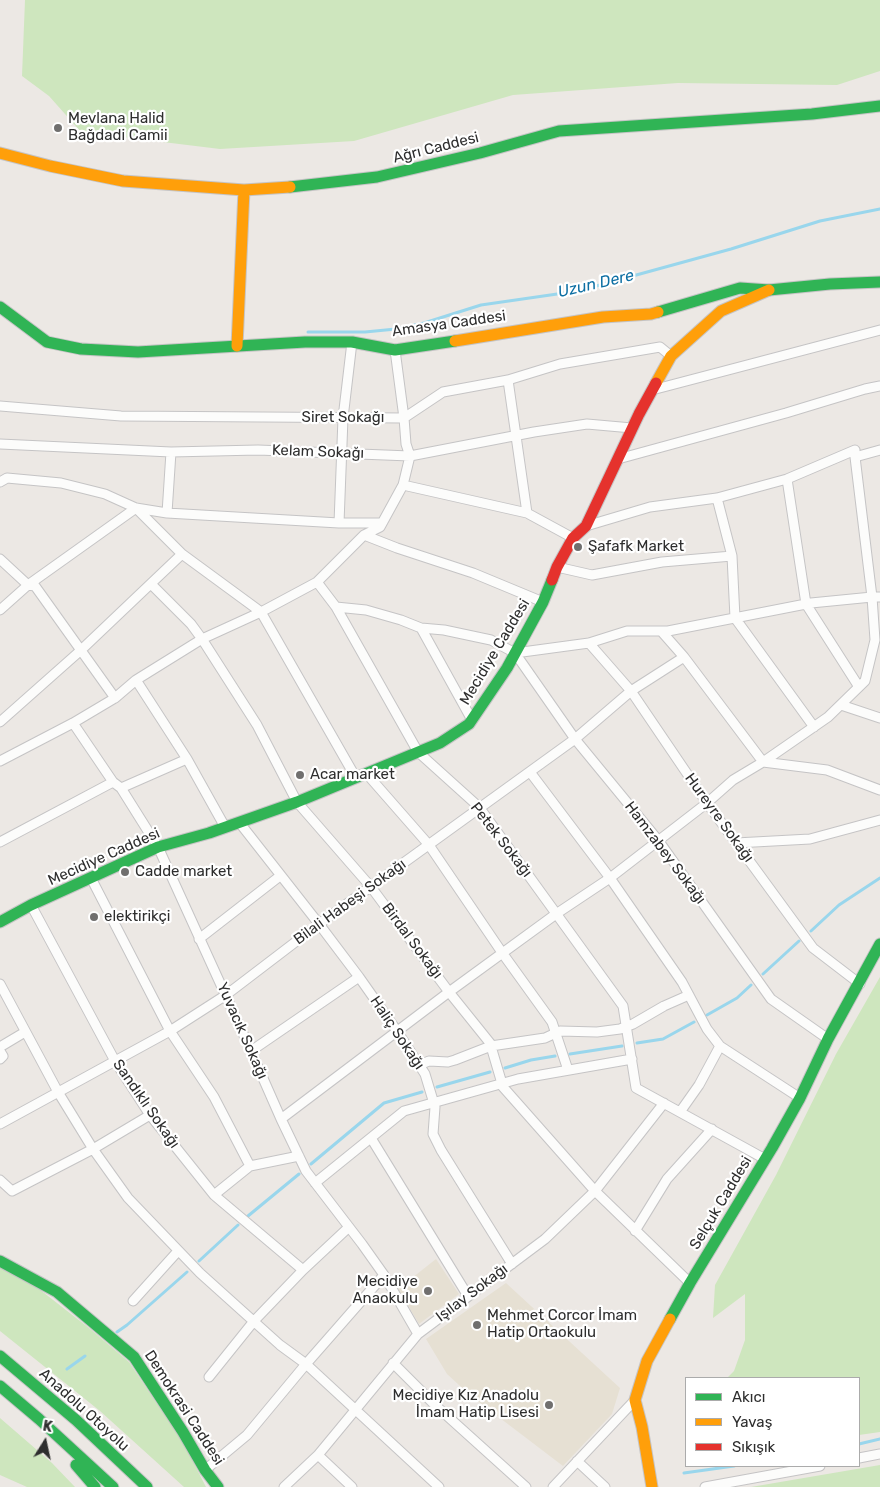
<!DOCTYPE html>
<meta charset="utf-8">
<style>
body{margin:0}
#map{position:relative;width:880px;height:1487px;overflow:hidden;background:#ece8e4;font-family:Rubik,sans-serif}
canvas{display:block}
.legend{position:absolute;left:685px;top:1377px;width:175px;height:90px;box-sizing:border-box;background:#fff;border:1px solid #ababab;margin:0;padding:6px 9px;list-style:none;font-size:15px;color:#2e2e2e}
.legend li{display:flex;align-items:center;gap:10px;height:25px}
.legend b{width:25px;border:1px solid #ababab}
.north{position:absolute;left:20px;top:1417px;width:50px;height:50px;-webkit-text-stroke:4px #fff;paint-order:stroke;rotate:10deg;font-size:14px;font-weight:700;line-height:20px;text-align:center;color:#2e2e2e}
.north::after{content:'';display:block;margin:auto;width:18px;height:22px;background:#2e2e2e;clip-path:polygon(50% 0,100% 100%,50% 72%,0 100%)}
</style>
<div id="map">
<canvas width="880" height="1487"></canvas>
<ul class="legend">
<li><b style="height:6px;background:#30b455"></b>Akıcı</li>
<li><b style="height:6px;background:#ff9f0a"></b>Yavaş</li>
<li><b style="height:6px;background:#e5322d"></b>Sıkışık</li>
</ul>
<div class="north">K</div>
</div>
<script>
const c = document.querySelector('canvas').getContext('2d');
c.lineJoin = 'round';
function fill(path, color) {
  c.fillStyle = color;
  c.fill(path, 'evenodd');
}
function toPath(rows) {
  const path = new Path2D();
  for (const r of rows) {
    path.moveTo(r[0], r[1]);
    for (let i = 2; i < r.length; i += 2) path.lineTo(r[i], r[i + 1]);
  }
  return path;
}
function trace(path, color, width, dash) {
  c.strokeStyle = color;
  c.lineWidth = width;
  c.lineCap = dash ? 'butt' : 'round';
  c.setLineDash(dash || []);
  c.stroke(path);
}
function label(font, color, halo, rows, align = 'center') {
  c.font = font + ' Rubik,sans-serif';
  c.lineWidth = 4.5;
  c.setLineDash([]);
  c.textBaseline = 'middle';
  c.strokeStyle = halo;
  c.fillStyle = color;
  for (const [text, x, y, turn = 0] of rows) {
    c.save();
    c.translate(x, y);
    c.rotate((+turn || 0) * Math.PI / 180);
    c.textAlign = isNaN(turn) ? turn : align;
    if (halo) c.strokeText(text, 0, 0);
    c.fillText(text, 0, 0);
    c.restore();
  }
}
const education = toPath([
 [436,1259,459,1294,419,1324,398,1289],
 [506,1283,620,1388,612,1414,563,1466,471,1396,447,1374,426,1339]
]);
const green = toPath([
 [25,0,880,0,880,71,837,85,678,83,513,95,354,141,220,149,81,132,49,96,22,76],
 [880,977,880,1432,859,1435,859,1378,727,1378,734,1371,745,1340,745,1294,713,1318,715,1285,776,1175,836,1054],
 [0,1268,39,1289,89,1328,129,1362,184,1444,206,1487,184,1487,100,1411,0,1331],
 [0,1418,52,1463,75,1487,27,1487,0,1475],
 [880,1465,880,1487,751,1487]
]);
const stream = toPath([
 [308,332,365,332,396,329,424,323,481,305,578,291,731,249,820,221,880,209],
 [811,931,839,905,880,878],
 [763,974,799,941],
 [707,1015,737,998,751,985],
 [637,1043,663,1039,694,1022],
 [570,1054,622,1046],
 [505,1068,531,1060,555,1056],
 [437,1087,490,1072],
 [311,1164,384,1103,422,1092],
 [248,1216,299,1174],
 [199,1261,238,1225],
 [117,1332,127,1325,187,1272],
 [67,1369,85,1356],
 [859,1444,880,1439],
 [684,1473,734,1466]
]);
const street = toPath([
 [508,380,527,513],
 [652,390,880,330],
 [0,406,121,416,404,418,443,392,508,380,560,364,660,347,671,356],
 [0,444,171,452,258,450,410,456,534,432,587,424,632,428],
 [618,459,786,413,865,389,880,386],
 [787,479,806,604,859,687],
 [0,482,7,478,61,483,105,494,136,508,167,513,339,523,382,523],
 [403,485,527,513,573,538],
 [717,498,732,556,735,618,814,727],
 [167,513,171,452],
 [339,523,343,418,352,342],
 [586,526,650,507,717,498,787,479,855,450,855,457,880,450],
 [364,535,397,548,473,573,543,602],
 [0,559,28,585,35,586,115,698],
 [557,567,592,575,662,562,732,556],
 [317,582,336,607,418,752,479,807,623,1006,636,1088,765,1159],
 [151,584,191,624,202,639,257,725,297,802,371,887,449,992,490,1043,503,1087,595,1191,690,1283],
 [336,607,366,610,401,620,421,628,444,630,491,640,515,653,575,739,658,840,771,999,828,1039],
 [0,610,28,585,136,508,182,554,261,612,356,778],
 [421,628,472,720],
 [662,632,684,657,763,762,827,770,880,790],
 [589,643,631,691,707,803,813,948,860,984],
 [515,653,589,643,627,631,668,631,811,603,872,597,880,597],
 [136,680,187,759,225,827],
 [841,705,880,718],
 [0,722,80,651,182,554],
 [73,723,113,782,121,788,158,847,251,1051,281,1119,306,1171,362,1244,384,1275,418,1334],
 [0,761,73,723,115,698,136,680,202,639,261,612,317,582,364,535,380,527,403,485,410,456,406,444,404,418,395,350],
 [530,772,610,878,682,982,707,1029,720,1046,800,1098],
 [366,773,429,845,503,954,552,1022,568,1070],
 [121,788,187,759],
 [239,822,319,924,359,977,397,1031,425,1074,435,1107,433,1134,441,1150,512,1264],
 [0,842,113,782],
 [736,843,810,839,880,820],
 [91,878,170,1031,214,1097,250,1166],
 [31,905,115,1061,150,1115,214,1195,303,1270],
 [199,939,280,876],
 [0,984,58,1092,93,1149,128,1198,200,1273,280,1345,306,1364,439,1487],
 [0,1047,25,1032],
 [0,1051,3,1056,0,1059],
 [251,1051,359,977],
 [419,1065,429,1061,448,1062,455,1060,491,1046,545,1038,560,1031,597,1032,620,1029,633,1024,664,1006,689,995],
 [680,1112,699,1085,720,1046],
 [281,1119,449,992,556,914,610,878,707,803,733,780,763,762,828,717,865,681,875,640,872,597,855,457],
 [0,1124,170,1031,226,995,319,924,575,739,631,691,684,657],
 [371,1138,468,1296],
 [0,1180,12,1191,93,1149,150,1115],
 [315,1183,404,1111,518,1079,632,1059],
 [214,1195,250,1166,299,1156],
 [635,1231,667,1179,712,1129],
 [133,1301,178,1251],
 [393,1363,435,1405,526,1487],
 [209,1377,254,1321,303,1270,349,1227],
 [318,1455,352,1487],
 [859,1458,880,1454],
 [577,1461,605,1487],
 [205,1470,247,1435,306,1364,384,1275],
 [284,1487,318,1455,418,1334,545,1239,595,1191,664,1103],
 [553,1487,635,1400],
 [705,1487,820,1466]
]);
const fast = toPath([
 [290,187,377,177,480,153,559,131,812,114,880,106],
 [0,307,47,342,81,349,138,352,305,342,352,342,395,350,455,341],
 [658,312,740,288,769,290,830,284,880,282],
 [0,922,31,905,158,847,209,833,297,802,440,743,469,724,507,668,543,602,552,580],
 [0,1261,57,1292,134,1357,183,1432,205,1470,218,1487],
 [670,1319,690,1283,772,1148,800,1098,828,1039,880,944],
 [0,1356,76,1420,147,1487],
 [0,1386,39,1419,113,1487],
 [76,1465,95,1487]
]);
const slow = toPath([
 [0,153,50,166,123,181,244,190,290,187],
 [455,341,603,317,651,314,658,312],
 [237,346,244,190],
 [656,383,671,356,721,311,769,290],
 [652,1487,642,1427,635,1400,647,1361,670,1319]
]);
const jam = toPath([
 [552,580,557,567,573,538,586,526,639,414,656,383]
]);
const markers = [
 [58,128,5,"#706f6e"],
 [578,547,5,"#706f6e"],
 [300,775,5,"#706f6e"],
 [125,872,5,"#706f6e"],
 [94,917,5,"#706f6e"],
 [428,1291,5,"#706f6e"],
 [477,1325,5,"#706f6e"],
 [549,1405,5,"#706f6e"]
];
const poiNames = [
 ["Mevlana Halid",68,119],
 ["Bağdadi Camii",68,136],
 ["Şafafk Market",588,547],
 ["Acar market",310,775],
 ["Cadde market",135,872],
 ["elektirikçi",104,917],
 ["Mecidiye",418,1282,"right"],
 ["Anaokulu",418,1299,"right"],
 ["Mehmet Corcor İmam",487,1316],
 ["Hatip Ortaokulu",487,1333],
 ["Mecidiye Kız Anadolu",539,1396,"right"],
 ["İmam Hatip Lisesi",539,1413,"right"]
];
const streetNames = [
 ["Ağrı Caddesi",436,148,-14],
 ["Amasya Caddesi",449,324,-8],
 ["Siret Sokağı",343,418],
 ["Kelam Sokağı",318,452,2],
 ["Mecidiye Caddesi",495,652,-59],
 ["Hureyre Sokağı",719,818,54],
 ["Petek Sokağı",501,840,52],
 ["Hamzabey Sokağı",665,853,53],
 ["Mecidiye Caddesi",104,857,-24],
 ["Bilali Habeşi Sokağı",350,902,-36],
 ["Birdal Sokağı",412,941,53],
 ["Yuvacık Sokağı",242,1031,66],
 ["Haliç Sokağı",397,1033,56],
 ["Sandıklı Sokağı",146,1104,55],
 ["Selçuk Caddesi",721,1203,-59],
 ["Işılay Sokağı",472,1293,-37],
 ["Demokrasi Caddesi",184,1408,57],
 ["Anadolu Otoyolu",84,1410,42]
];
const waterNames = [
 ["Uzun Dere",596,284,-13]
];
fill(education, '#e6e0d3');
fill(green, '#cee6be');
trace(stream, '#99d6ec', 3);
trace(street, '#c5c4c5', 11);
trace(fast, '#c5c4c5', 13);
trace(slow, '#c5c4c5', 13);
trace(jam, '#c5c4c5', 13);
trace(street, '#fcfcfb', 9);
trace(fast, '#30b455', 11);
trace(slow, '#ff9f0a', 11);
trace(jam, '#e5322d', 11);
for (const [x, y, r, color] of markers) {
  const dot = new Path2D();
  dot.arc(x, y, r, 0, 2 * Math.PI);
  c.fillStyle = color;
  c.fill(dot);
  trace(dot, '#fff', 2);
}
label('15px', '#2e2e2e', '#fff', poiNames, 'left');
label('15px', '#2e2e2e', '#fff', streetNames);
label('italic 16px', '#0d6fa3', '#fff', waterNames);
</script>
